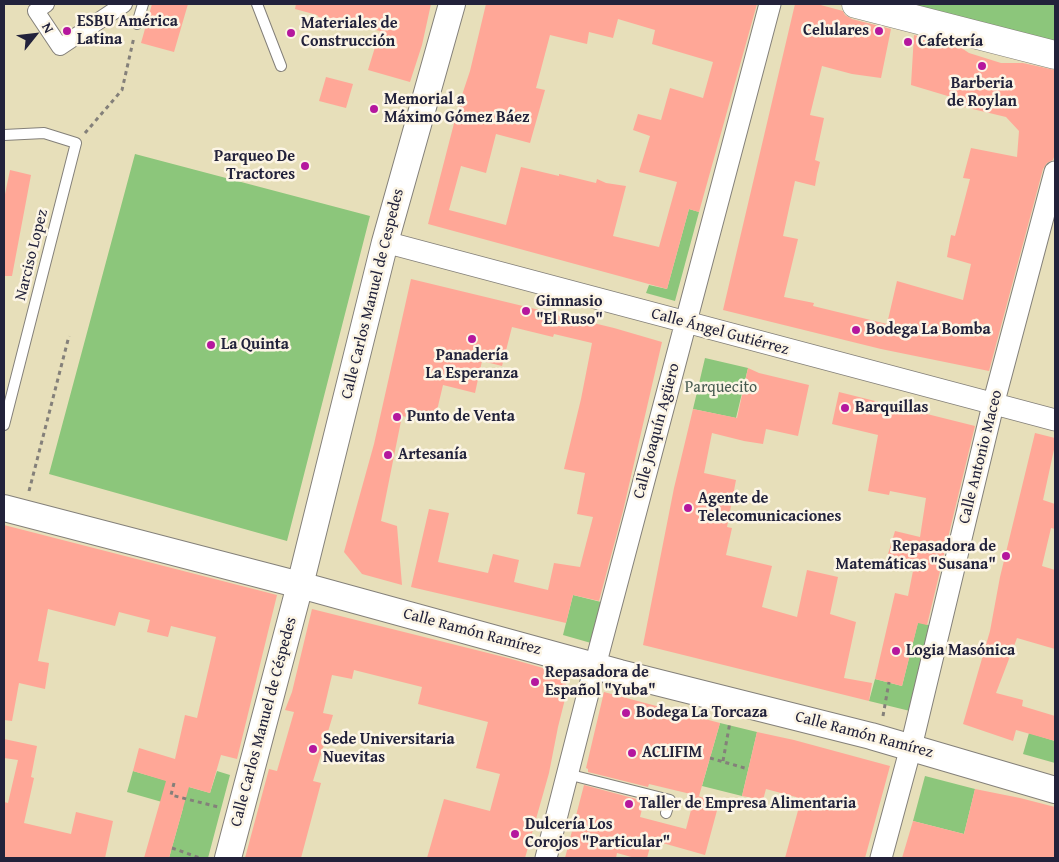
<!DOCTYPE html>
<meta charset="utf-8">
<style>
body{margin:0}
#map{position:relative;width:1059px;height:862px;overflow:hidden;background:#e7dfba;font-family:"Gentium Book Plus",serif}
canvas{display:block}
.frame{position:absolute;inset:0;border:5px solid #22223b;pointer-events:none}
.north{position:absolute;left:10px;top:10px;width:50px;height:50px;-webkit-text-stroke:4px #fcf5e5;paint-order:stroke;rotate:61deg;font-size:14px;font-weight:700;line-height:20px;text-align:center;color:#22223b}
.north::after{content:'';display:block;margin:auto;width:18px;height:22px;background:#22223b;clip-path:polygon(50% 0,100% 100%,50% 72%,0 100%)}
</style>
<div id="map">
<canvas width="1059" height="862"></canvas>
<div class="frame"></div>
<div class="north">N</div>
</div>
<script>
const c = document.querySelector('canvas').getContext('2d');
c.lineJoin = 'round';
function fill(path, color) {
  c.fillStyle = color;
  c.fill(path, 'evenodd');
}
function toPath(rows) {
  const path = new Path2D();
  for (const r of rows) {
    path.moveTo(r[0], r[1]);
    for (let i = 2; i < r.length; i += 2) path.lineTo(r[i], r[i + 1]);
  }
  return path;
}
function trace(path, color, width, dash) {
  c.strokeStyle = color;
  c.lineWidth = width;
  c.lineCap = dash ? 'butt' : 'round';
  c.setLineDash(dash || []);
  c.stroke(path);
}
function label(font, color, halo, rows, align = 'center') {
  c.font = font + ' "Gentium Book Plus",serif';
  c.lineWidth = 5;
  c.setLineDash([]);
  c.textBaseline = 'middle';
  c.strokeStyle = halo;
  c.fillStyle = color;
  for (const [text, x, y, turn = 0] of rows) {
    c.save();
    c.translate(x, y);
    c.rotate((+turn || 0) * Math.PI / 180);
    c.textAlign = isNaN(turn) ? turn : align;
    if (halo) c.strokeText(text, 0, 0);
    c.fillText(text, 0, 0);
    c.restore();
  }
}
const green = toPath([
 [894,4,1055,4,1055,46],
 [135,154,370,216,287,541,49,474],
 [689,209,699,212,675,301,646,293,649,285,667,289],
 [705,358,748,368,736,418,693,409],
 [573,595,601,602,591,643,563,635],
 [918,622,932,626,910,711,869,701,875,679,902,686],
 [720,723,757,732,742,796,702,786],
 [1029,733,1055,741,1055,763,1023,754],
 [133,771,210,793,217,771,230,775,208,858,169,858,183,808,127,792],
 [925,776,975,789,964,834,913,821]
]);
const building = toPath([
 [152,4,188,4,174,52,141,43],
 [296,4,431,4,422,45,410,82,368,70,380,31,336,20,336,22,320,19,317,15,295,9],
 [486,4,757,4,699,212,689,209,667,289,428,224,459,104,470,71],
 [618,19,655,30,652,44,713,62,703,98,670,88,661,120,638,114,633,130,650,136,639,172,677,182,659,247,613,236,626,186,606,183,597,179,596,183,559,174,559,176,521,167,506,225,449,210,461,166,486,173,496,134,530,143,545,90,536,88,550,35,587,44,589,32,613,38],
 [795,4,817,4,843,11,845,15,852,19,891,29,881,78,852,74,822,66,810,115,824,118,815,160,820,162,817,174,815,186,795,181,783,236,798,239,784,297,814,303,813,306,887,324,897,281,963,300,971,264,947,257,951,235,955,236,970,179,963,178,971,148,1017,157,1019,131,1006,117,960,106,961,100,911,85,914,35,960,47,969,53,1001,63,1023,63,1055,70,1055,154,1053,160,1047,163,1043,169,989,371,881,349,723,310],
 [326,77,353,84,346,108,319,101],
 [10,170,31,175,12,276,4,276,4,199],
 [411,279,614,328,662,342,623,511,599,601,573,595,566,623,411,587,429,509,449,513,438,562,488,573,493,554,519,560,514,582,548,590,554,563,580,567,593,517,577,514,585,473,564,469,581,399,592,343,554,334,553,337,512,327,502,366,482,361,475,393,443,385,434,423,402,416,381,521,397,526,402,585,362,574,344,552,374,444],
 [748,368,759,373,809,385,798,436,766,429,763,444,744,441,712,433,704,473,736,480,727,527,732,528,726,555,772,566,762,607,797,617,807,570,838,577,830,614,856,622,844,678,872,683,869,701,643,645,674,488,693,409,737,418],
 [839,392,975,426,927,625,918,623,902,686,875,679,895,593,908,596,915,561,888,554,895,531,920,537,926,498,890,491,889,495,868,491,878,435,832,424],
 [1035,433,1055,438,1055,445,1043,500,1055,504,1055,529,1051,528,1042,566,1055,570,1055,649,1017,638,996,693,1023,700,1022,706,1055,716,1055,741,1016,730,1013,741,963,724,990,631,1000,577],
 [4,525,277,595,237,759,221,755,210,793,189,787,169,858,144,858,166,781,133,771,139,748,175,759,185,715,197,718,216,637,171,626,168,637,147,632,150,620,119,612,115,626,48,609,38,661,49,663,45,689,19,683,12,721,4,720],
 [312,609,508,658,557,672,568,687,558,727,549,773,525,858,427,858,444,799,490,811,500,774,476,768,488,722,418,704,422,687,354,670,352,679,332,675,323,713,333,715,313,781,321,783,301,858,245,858,269,769,277,771,294,712,285,710,292,692],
 [604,692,720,723,699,796,649,784,648,787,588,772,588,769,586,768],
 [757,732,794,740,890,766,865,858,785,858,799,807,794,805,796,797,766,789,763,800,742,796],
 [4,739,37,746,31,777,34,778,24,823,71,834,76,812,113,821,105,858,4,858,4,802,8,803,18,760,4,758],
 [584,785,644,801,640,817,686,829,695,795,719,803,705,855,652,840,647,858,635,858,617,853,616,858,565,858],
 [975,789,1020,798,1055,807,1055,858,902,858,913,821,964,834]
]);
const path = toPath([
 [85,133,122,90,134,37],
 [29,491,69,336],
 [883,716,889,682],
 [710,758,748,769],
 [723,761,730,722],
 [174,783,171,795,218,807],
 [172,848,200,858]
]);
const service = toPath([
 [257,4,281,66],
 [137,24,143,4],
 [4,135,44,133,76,143,4,425],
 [567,774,670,800,666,813]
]);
const pedestrian = toPath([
 [46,4,36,11,60,47,124,4]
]);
const minor = toPath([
 [385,242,1055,420],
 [546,858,595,666,770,4],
 [881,858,911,747,993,405,1055,172]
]);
const tertiary = toPath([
 [4,508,300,585,620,673,871,736,1055,790],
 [228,858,300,585,385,242,452,4]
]);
const primary = toPath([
 [856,4,1055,55]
]);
const markers = [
 [67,31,5,"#b5179e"],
 [879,31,5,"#b5179e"],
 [291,33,5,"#b5179e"],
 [908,42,5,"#b5179e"],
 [982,66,5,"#b5179e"],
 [374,109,5,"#b5179e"],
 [305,166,5,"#b5179e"],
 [526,311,5,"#b5179e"],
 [856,330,5,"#b5179e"],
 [472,339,5,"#b5179e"],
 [211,345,5,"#b5179e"],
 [845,408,5,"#b5179e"],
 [397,417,5,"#b5179e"],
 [388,455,5,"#b5179e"],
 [688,508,5,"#b5179e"],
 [1006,556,5,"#b5179e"],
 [896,651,5,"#b5179e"],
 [535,682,5,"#b5179e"],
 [626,713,5,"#b5179e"],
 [313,749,5,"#b5179e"],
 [632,753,5,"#b5179e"],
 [629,804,5,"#b5179e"],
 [515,834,5,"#b5179e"]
];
const poiNames = [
 ["ESBU América",77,22],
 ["Latina",77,40],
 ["Materiales de",301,24],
 ["Construcción",301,42],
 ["Celulares",869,31,"right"],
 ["Cafetería",918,42],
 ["Barberia",982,84,"center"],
 ["de Roylan",982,102,"center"],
 ["Memorial a",384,100],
 ["Máximo Gómez Báez",384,118],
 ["Parqueo De",295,157,"right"],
 ["Tractores",295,175,"right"],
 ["Gimnasio",536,302],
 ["\"El Ruso\"",536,320],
 ["Bodega La Bomba",866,330],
 ["La Quinta",221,345],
 ["Panadería",472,356,"center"],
 ["La Esperanza",472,374,"center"],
 ["Barquillas",855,408],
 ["Punto de Venta",407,417],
 ["Artesanía",398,455],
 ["Agente de",698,499],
 ["Telecomunicaciones",698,517],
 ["Repasadora de",996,547,"right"],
 ["Matemáticas \"Susana\"",996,565,"right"],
 ["Logia Masónica",906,651],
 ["Repasadora de",545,673],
 ["Español \"Yuba\"",545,691],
 ["Bodega La Torcaza",636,713],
 ["Sede Universitaria",323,740],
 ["Nuevitas",323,758],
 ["ACLIFIM",642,753],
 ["Taller de Empresa Alimentaria",639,804],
 ["Dulcería Los",525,825],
 ["Corojos \"Particular\"",525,843]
];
const streetNames = [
 ["Narciso Lopez",32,255,-76],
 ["Calle Carlos Manuel de Cespedes",373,294,-76],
 ["Calle Ángel Gutiérrez",720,332,15],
 ["Calle Joaquín Agüero",657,431,-75],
 ["Calle Antonio Maceo",981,457,-76],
 ["Calle Ramón Ramírez",472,632,15],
 ["Calle Carlos Manuel de Céspedes",264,722,-75],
 ["Calle Ramón Ramírez",864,735,15]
];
const parkNames = [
 ["Parquecito",721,388]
];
fill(green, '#8cc67b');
fill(building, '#ffa797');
trace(service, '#84807a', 12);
trace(pedestrian, '#84807a', 18);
trace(minor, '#84807a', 23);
trace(tertiary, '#84807a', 28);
trace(primary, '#84807a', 29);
trace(path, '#84807a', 3, [4, 4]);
trace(service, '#fff', 10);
trace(pedestrian, '#fff', 16);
trace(minor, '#fff', 21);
trace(tertiary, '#fff', 26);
trace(primary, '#fff', 28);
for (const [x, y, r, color] of markers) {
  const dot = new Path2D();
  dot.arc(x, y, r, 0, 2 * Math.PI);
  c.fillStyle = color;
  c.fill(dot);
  trace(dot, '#fcf5e5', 2);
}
label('bold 16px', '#22223b', '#fcf5e5', poiNames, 'left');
label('16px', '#22223b', '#fcf5e5', streetNames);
label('16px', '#475b51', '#fcf5e5', parkNames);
</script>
